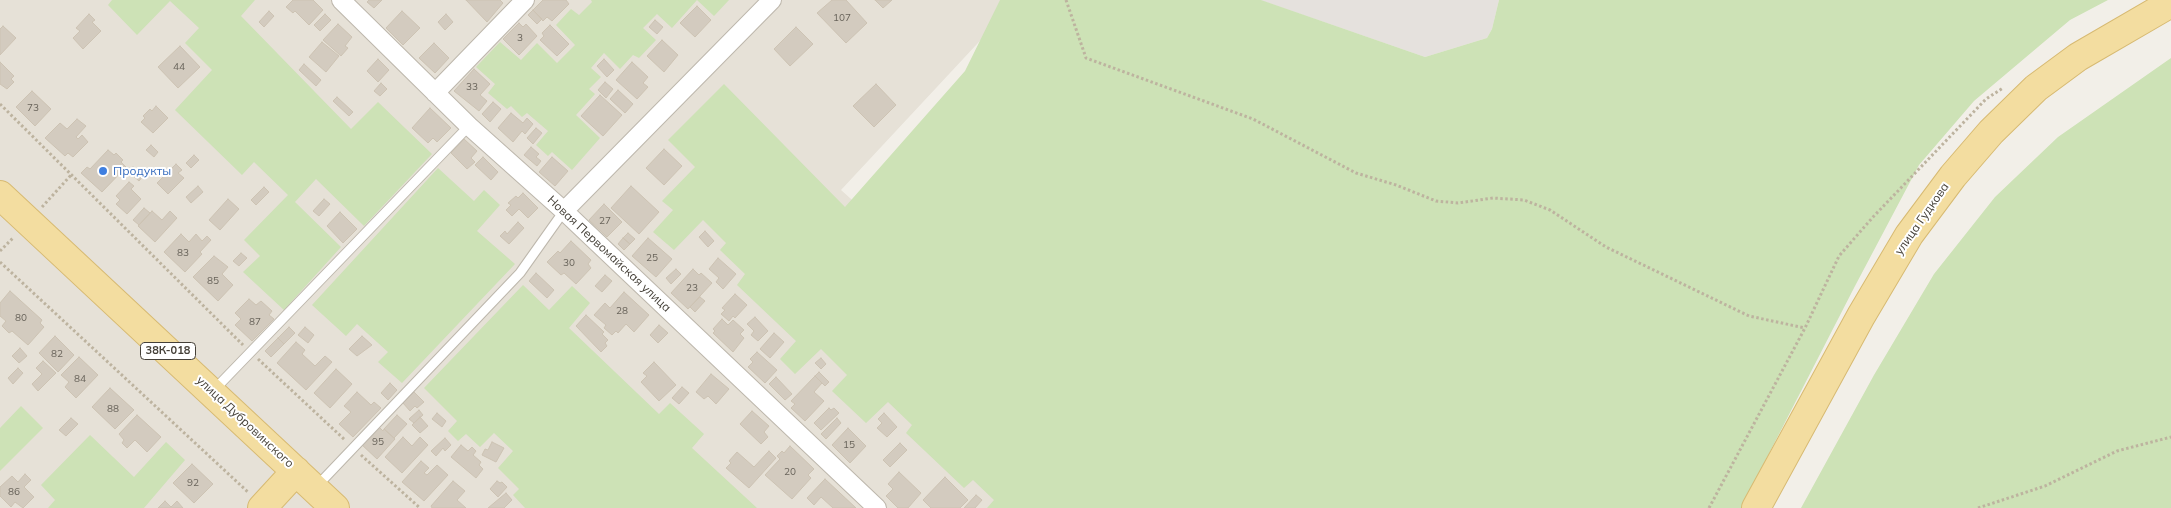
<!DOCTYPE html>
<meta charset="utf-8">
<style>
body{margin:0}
canvas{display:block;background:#f2efe8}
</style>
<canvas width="2171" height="508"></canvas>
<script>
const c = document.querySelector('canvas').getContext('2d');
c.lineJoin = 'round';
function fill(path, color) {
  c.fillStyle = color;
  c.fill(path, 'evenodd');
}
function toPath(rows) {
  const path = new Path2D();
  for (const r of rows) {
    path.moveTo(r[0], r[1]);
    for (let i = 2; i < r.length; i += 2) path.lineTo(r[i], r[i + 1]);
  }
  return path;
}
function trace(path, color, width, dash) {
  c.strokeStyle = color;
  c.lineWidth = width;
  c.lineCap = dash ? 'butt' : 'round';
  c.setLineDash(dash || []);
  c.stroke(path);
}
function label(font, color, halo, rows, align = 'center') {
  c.font = font + ' Mulish,sans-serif';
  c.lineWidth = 4;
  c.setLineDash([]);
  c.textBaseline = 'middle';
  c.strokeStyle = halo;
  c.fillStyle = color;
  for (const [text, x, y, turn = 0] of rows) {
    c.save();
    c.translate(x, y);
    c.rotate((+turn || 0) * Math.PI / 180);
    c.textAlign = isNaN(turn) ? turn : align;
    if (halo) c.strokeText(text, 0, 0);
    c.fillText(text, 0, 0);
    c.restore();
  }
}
const residential = toPath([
 [0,0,1018,0,841,190,1197,508,0,508]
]);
const industrial = toPath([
 [1260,0,1499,0,1492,29,1487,38,1425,57]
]);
const green = toPath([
 [112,0,255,0,241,16,351,129,378,102,432,154,364,226,316,179,295,202,341,247,284,310,243,272,260,256,244,240,288,195,254,162,242,175,175,110,212,70,185,43,199,28,170,1,137,35,108,5],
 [591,0,729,0,714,16,697,0,672,28,657,14,643,28,656,40,639,58,633,55,620,69,604,53,591,68,601,77,589,89,595,94,576,115,600,138,572,170,552,152,548,156,536,145,548,131,527,113,522,117,511,106,507,109,488,93,495,84,476,67,500,42,521,60,537,43,557,63,575,45,556,25,571,9,579,15,592,2],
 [1000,0,1261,0,1425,57,1487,38,1492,29,1499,0,2108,0,2070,20,1974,101,1919,165,1855,286,1741,508,987,508,994,500,973,480,964,488,906,433,912,425,888,402,866,423,832,391,847,375,821,349,795,374,780,359,796,341,737,285,745,274,720,250,726,243,703,220,674,250,653,232,673,210,662,201,695,167,668,140,724,84,845,207,965,71],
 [2171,58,2171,508,1801,508,1874,375,1934,274,1995,197,2058,137],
 [438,168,474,201,484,190,500,205,477,231,515,264,402,383,378,362,388,352,357,324,346,336,312,305],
 [523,285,549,310,572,286,590,303,569,328,659,414,670,403,704,434,692,448,757,508,525,508,513,495,519,489,498,468,513,451,494,433,480,447,466,434,458,441,448,431,457,421,424,388],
 [21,406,43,428,0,471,0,428],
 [90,435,134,477,166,442,185,460,144,508,48,508,55,500,41,485]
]);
const building = toPath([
 [293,0,313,0,323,10,309,25,295,11,293,13,286,7,293,0],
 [369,0,382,0,374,8,367,2,369,0],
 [466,0,500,0,503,3,487,22,466,0],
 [543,0,566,0,569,4,552,21,547,17,543,21,533,10,543,0],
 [832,0,846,0,867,23,846,43,817,13,832,0],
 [875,0,892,0,883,8,875,0],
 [697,6,711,20,695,37,680,23,697,6],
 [533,10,542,19,537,24,528,15,533,10],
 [269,11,274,16,264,27,259,22,269,11],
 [402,11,420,28,403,45,386,28,402,11],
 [89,14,95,20,92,22,101,31,83,49,73,38,80,31,76,28,89,14],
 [325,14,331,20,320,31,314,25,325,14],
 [446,14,453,22,445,30,438,22,446,14],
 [655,20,663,27,657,34,649,27,655,20],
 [519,23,523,27,526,24,537,36,519,55,503,39,519,23],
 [338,24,352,37,345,46,348,48,341,56,323,40,338,24],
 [550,25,569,44,557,56,540,40,544,36,542,33,550,25],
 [3,26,16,38,0,55,0,29,3,26],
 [796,27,813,44,790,66,774,49,796,27],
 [662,40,678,55,664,72,647,56,662,40],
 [322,42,339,56,326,72,309,57,322,42],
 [434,43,449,58,435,73,419,58,434,43],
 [180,46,200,67,178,88,158,67,180,46],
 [378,59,389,70,378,82,367,71,378,59],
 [604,59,614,70,607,77,597,66,604,59],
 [0,62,14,76,11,79,14,82,7,89,0,84,0,62],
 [632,62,648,77,643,83,648,87,637,99,616,80,632,62],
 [304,64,321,80,316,86,299,70,304,64],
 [474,69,490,84,480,95,487,101,479,111,454,91,474,69],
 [605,82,613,89,606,98,598,90,605,82],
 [381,83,387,89,380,96,374,91,381,83],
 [876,84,896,105,874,127,853,106,876,84],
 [618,90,633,104,625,113,610,99,618,90],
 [32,91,51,109,35,126,16,107,32,91],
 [600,95,622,115,603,136,581,116,600,95],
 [337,97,353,112,349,116,333,101,337,97],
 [493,102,501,109,490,122,482,114,493,102],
 [156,106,168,118,153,133,141,122,145,118,143,116,150,109,152,111,156,106],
 [430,108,451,128,437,142,433,138,428,143,412,128,430,108],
 [511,113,523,123,527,118,533,124,525,134,522,131,513,142,498,128,511,113],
 [77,119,86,126,76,137,78,139,82,135,88,142,73,157,68,153,65,156,45,138,60,123,67,129,77,119],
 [536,128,542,133,533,144,527,138,536,128],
 [464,139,477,151,471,158,475,162,467,169,451,153,464,139],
 [151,145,158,152,154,157,146,150,151,145],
 [531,147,539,154,536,157,541,161,537,166,524,155,531,147],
 [664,149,682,166,664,185,646,168,664,149],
 [108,150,114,155,116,153,123,160,121,162,126,167,102,192,81,173,87,167,90,169,108,150],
 [194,155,199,160,191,168,186,163,194,155],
 [483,157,498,172,491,180,475,165,483,157],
 [552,157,568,171,555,186,539,172,552,157],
 [176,164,182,170,178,173,184,178,168,194,157,183,176,164],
 [133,167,143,176,139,181,129,172,133,167],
 [129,182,134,186,131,189,141,199,127,214,116,204,120,200,116,196,129,182],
 [198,186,203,192,191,203,186,197,198,186],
 [631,186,659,212,639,234,611,208,631,186],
 [264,187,269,192,256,205,251,200,264,187],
 [523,193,538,208,528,218,519,209,512,216,506,210,511,205,508,203,516,196,518,198,523,193],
 [228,199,239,209,220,230,209,220,228,199],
 [324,199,330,204,319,216,313,211,324,199],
 [604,204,622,222,607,237,589,220,604,204],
 [144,208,150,213,139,225,133,220,144,208],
 [152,211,162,220,170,211,177,218,155,242,138,226,152,211],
 [340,212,357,229,343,243,327,226,340,212],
 [518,222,524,228,509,244,500,236,505,231,507,234,518,222],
 [705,231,714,241,708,247,699,237,705,231],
 [628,233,635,239,630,244,623,238,628,233],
 [181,234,189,242,196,234,202,241,207,236,211,240,200,252,202,254,185,272,164,252,181,234],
 [623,238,630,244,624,250,618,244,623,238],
 [648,238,672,259,656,277,632,256,648,238],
 [571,241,591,260,588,264,591,268,576,284,564,273,561,275,547,262,558,251,560,253,571,241],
 [241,253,247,258,239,266,233,261,241,253],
 [214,256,228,267,222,274,233,285,218,301,193,277,214,256],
 [718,258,736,274,723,289,716,282,719,278,709,269,718,258],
 [676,269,681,274,671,284,666,278,676,269],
 [693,269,699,275,701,273,712,283,688,309,671,293,693,269],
 [536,273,554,290,547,298,529,281,536,273],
 [605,275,612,281,602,292,595,286,605,275],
 [10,291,42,320,40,323,44,327,28,345,12,331,9,333,2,326,6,321,0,316,0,303,10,291],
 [624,292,649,315,634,332,626,324,618,333,616,331,612,335,604,328,606,325,594,315,605,303,610,308,624,292],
 [735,294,747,305,735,318,733,316,729,321,721,314,725,310,722,308,735,294],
 [700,297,705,301,695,312,690,307,700,297],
 [249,299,256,305,261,301,272,311,269,315,274,319,252,341,235,325,241,319,235,313,249,299],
 [586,315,604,332,602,334,608,340,605,343,607,346,601,352,576,326,586,315],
 [755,317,768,331,758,341,751,335,754,331,747,324,755,317],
 [722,319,728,325,733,320,744,330,740,334,744,338,733,352,713,333,715,331,713,329,722,319],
 [659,325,668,333,658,343,650,335,659,325],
 [289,327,295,333,284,344,278,338,289,327],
 [305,327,314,335,308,343,298,335,305,327],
 [774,333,784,342,770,358,760,349,774,333],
 [55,336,74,355,58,372,39,353,55,336],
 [362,336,372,345,357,356,349,349,362,336],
 [278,338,284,344,271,357,265,351,278,338],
 [296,342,305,350,302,354,315,366,325,356,332,362,306,390,277,363,296,342],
 [20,348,27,356,19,363,12,356,20,348],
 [757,352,777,370,765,383,748,367,753,362,750,359,757,352],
 [79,357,98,375,76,398,65,387,69,382,61,375,79,357],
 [821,358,826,364,821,369,815,363,821,358],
 [43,361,56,373,38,391,32,384,42,374,36,368,43,361],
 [654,362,676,385,659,401,641,382,647,376,643,373,654,362],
 [18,368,23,373,13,384,8,378,18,368],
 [336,369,352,384,330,408,314,393,336,369],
 [819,372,829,382,825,386,815,376,819,372],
 [711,374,729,389,716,404,708,396,704,399,696,392,711,374],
 [815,376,822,383,814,392,824,401,805,421,791,408,795,404,791,401,815,376],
 [776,377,792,394,785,400,769,384,776,377],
 [390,383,397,390,388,400,381,393,390,383],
 [682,387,689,393,679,404,672,398,682,387],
 [110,388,134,410,115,429,92,407,110,388],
 [357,392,371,405,374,402,381,408,353,437,339,424,351,412,344,406,357,392],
 [414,392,424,402,417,408,415,406,410,411,403,403,414,392],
 [829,408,831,410,834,408,839,413,821,430,814,423,829,408],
 [419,410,423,415,414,423,409,419,419,410],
 [752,411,769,426,764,432,768,437,761,444,740,424,752,411],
 [437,413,446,421,442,427,432,419,437,413],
 [884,413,897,427,887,437,877,428,882,423,878,419,884,413],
 [137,415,161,437,147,452,135,440,127,448,122,443,124,440,119,434,137,415],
 [397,415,407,424,394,438,384,429,397,415],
 [420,417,428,426,420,433,412,425,420,417],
 [71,418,78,424,66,436,59,430,71,418],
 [837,418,841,423,826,439,821,434,837,418],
 [378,426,383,431,384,429,395,439,377,459,361,444,378,426],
 [848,428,866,446,850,463,832,445,848,428],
 [403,437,412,446,420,437,428,445,402,473,385,457,403,437],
 [445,438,451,445,445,451,443,448,436,456,431,451,445,438],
 [492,442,504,448,496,462,482,455,485,449,488,450,492,442],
 [900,443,907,450,890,467,883,460,900,443],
 [461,445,468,451,472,447,476,451,473,455,481,462,479,465,483,469,476,478,451,457,461,445],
 [790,446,814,469,808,475,811,478,792,499,765,475,780,459,777,456,782,451,784,453,790,446],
 [769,451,776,458,749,488,726,468,731,463,729,461,737,452,754,467,769,451],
 [421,461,429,468,424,473,427,475,437,465,448,475,424,501,402,482,421,461],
 [192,464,213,484,194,503,173,483,192,464],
 [899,472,921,493,908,508,898,508,886,496,893,489,888,484,899,472],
 [25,474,31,480,24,487,34,497,23,508,15,502,11,507,0,496,0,487,12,476,18,482,25,474],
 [945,477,968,500,960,508,931,508,923,500,945,477],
 [825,479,856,508,833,508,821,497,814,505,807,498,825,479],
 [453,481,465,491,457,500,466,508,432,508,431,506,453,481],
 [497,481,500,483,502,482,507,487,498,497,490,489,497,481],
 [506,493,512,500,504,508,488,508,506,493],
 [976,495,982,500,975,508,964,508,976,495],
 [165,501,171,507,177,501,183,508,158,508,165,501]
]);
const path = toPath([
 [1066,0,1086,58,1253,119,1356,173,1396,185,1436,201,1458,203,1493,198,1524,200,1550,210,1606,247,1749,316,1805,328],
 [0,104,243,345],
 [42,207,72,174],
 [0,251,14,237],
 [0,262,249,493],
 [258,359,345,440],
 [361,455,420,508],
 [1709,508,1805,328,1839,256,1873,217,1986,99,2003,88],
 [1978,508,2045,486,2117,451,2171,437]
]);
const lane = toPath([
 [214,390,469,126],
 [316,487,520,273,564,211]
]);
const street = toPath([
 [341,0,469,126,564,211,877,508],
 [435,93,525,0],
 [564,211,772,0]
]);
const primary = toPath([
 [0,195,335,508],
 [262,508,296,471],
 [1756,508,1861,316,1909,235,1953,176,1991,132,2036,88,2078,57,2171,3]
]);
const markers = [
 [103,171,5,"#3f7fe0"]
];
const numberNames = [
 ["107",842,18],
 ["3",520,38],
 ["44",179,67],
 ["33",472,87],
 ["73",33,108],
 ["27",605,221],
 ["83",183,253],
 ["25",652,258],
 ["30",569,263],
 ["85",213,281],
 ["23",692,288],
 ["28",622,311],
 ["80",21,318],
 ["87",255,322],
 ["82",57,354],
 ["84",80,379],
 ["88",113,409],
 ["95",378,442],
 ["15",849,445],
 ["20",790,472],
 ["92",193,483],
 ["86",14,492]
];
const shields = [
 [168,351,55]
];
const shieldNames = [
 ["38К-018",168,351]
];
const shopNames = [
 ["Продукты",113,171]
];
const streetNames = [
 ["улица Гудкова",1922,219,-55],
 ["Новая Первомайская улица",609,254,43],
 ["улица Дубровинского",245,422,43]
];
fill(residential, '#e6e1d7');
fill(industrial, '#e5e1dd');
fill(green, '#cde2b6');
fill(building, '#d3cbbf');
trace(building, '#cdc3b3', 1);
trace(lane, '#bdb7ac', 11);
trace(street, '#bdb7ac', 20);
trace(primary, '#d7ba72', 30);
trace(path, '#bdb39f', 3, [2.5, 2.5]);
trace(lane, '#fff', 9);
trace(street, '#fff', 18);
trace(primary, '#f3dda0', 28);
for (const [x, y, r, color] of markers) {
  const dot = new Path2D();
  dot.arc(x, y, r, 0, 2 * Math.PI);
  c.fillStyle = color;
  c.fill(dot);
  trace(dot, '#fff', 2);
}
label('10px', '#68635a', null, numberNames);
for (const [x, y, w] of shields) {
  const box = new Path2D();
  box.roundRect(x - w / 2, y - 8.5, w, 17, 4);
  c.fillStyle = '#fff';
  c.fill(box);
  trace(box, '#454038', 1);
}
label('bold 11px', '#454038', null, shieldNames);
label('12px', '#366cbe', '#fff', shopNames, 'left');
label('12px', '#454038', '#fff', streetNames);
</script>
